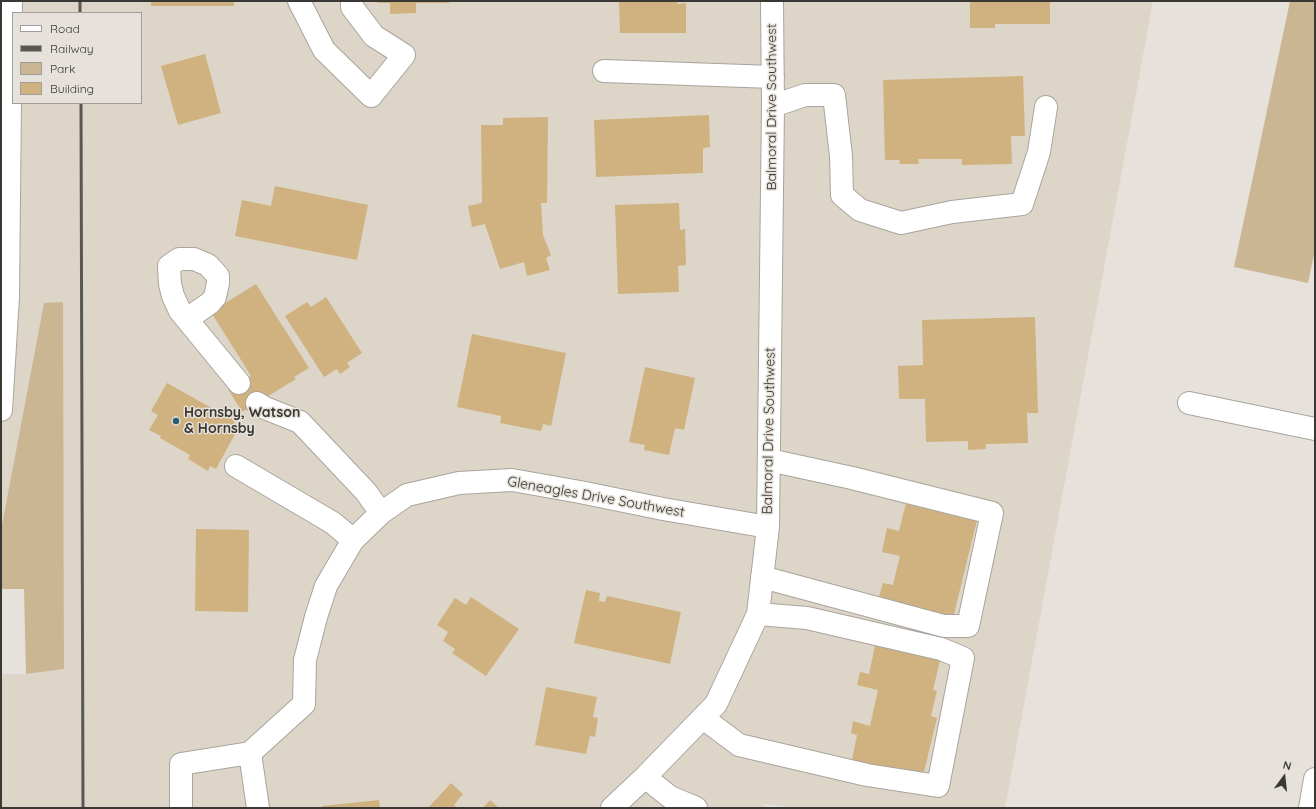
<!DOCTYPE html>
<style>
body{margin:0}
#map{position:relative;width:1316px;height:809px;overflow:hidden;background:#e6e1da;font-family:Quicksand,sans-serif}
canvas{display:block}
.frame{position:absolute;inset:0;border:2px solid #393835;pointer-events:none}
.legend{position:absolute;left:12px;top:12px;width:130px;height:92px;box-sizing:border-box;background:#e6e1da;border:1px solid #a19d98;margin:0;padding:5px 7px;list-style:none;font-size:12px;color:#393835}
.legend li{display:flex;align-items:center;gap:8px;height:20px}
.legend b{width:20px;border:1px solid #a19d98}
.north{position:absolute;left:1264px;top:757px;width:40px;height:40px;-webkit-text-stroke:3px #e6e1da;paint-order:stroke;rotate:15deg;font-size:11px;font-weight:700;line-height:16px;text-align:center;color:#393835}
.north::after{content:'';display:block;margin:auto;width:14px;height:18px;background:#393835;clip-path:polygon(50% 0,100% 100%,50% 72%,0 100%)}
</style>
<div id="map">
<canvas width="1316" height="809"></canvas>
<div class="frame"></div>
<ul class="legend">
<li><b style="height:5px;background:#fff"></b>Road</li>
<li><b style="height:5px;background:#595753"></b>Railway</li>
<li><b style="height:11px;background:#cbb694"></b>Park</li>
<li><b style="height:11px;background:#cfb280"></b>Building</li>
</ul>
<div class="north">N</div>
</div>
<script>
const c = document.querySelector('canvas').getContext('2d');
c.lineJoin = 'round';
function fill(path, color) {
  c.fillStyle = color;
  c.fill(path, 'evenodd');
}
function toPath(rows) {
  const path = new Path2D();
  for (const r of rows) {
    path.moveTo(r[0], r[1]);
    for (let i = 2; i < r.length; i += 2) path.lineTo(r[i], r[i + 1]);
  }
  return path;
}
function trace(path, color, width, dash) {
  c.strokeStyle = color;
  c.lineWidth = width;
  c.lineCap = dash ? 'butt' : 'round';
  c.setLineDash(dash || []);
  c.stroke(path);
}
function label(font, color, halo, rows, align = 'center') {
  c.font = font + ' Quicksand,sans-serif';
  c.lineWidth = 3;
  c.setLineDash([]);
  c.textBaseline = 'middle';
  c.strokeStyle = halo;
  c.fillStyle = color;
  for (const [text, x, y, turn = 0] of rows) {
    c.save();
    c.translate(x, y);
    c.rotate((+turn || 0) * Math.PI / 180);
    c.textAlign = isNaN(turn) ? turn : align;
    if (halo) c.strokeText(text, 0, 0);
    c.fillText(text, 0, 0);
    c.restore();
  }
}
const built = toPath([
 [1,1,1153,1,1005,808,795,808,764,804,763,808,1,808,1,674,26,674,64,669,62,302,44,303,1,530],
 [13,13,141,13,141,103,13,103]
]);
const green = toPath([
 [1290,1,1315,1,1315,250,1308,283,1234,267],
 [63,302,64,669,26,674,24,589,1,589,1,530,44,303]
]);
const building = toPath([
 [151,1,234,1,234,6,151,6],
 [377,1,449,1,449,3,416,3,416,13,390,14,390,3,377,3],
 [619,1,677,1,677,4,686,3,686,33,620,33],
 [970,1,1050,1,1050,24,995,24,995,28,970,28],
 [205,54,221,113,178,125,161,66],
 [1023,76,1025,136,1011,136,1012,164,962,165,962,159,918,159,919,164,900,164,899,160,885,160,883,80],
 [709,115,710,147,703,148,703,173,596,177,594,120],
 [548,117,547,203,541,203,543,235,551,255,546,258,550,270,527,276,524,262,500,269,485,224,472,227,468,206,482,203,481,125,503,125,503,118],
 [275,186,368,205,357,260,235,236,242,200,271,206],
 [679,203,680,230,685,229,686,265,678,266,679,292,618,294,615,205],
 [256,284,309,368,294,377,296,379,242,412,228,389,251,376,211,312],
 [326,297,362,353,347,363,350,367,340,374,337,369,324,377,285,316,307,302,311,307],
 [1035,317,1038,413,1027,413,1028,443,986,444,986,449,968,450,968,441,926,442,925,399,899,399,898,366,923,365,922,320],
 [472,334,566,353,551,426,543,424,541,431,500,423,501,416,457,407],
 [645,367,695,378,684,430,675,428,669,455,644,450,645,445,629,442],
 [167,383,235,421,230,431,235,434,216,469,210,466,208,471,188,459,190,455,160,438,161,436,149,430,158,415,151,411],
 [907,499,978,516,953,618,878,600,883,583,893,585,900,556,882,552,887,528,899,531],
 [196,529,249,530,248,612,195,611],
 [586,590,600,593,599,601,605,602,607,596,681,612,670,664,574,643],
 [471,597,519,629,486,676,452,653,455,649,443,641,448,632,437,625,455,598,466,605],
 [876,641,941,656,933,690,937,691,931,716,937,718,923,776,852,760,857,735,851,733,853,721,870,726,878,690,857,685,860,672,869,674],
 [546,687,597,697,593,717,598,718,595,737,590,736,586,754,535,745],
 [451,783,463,794,454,805,457,808,428,808],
 [379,800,380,808,322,808,322,806],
 [490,800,499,808,483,808]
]);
const minor = toPath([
 [299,1,324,50,371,96,404,55,374,36,352,7,352,1],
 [604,71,773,77],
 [773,106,805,95,834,95,841,156,842,195,860,210,901,223,952,212,1022,204,1039,152,1046,107],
 [187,319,210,303,215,297,218,283,218,276,208,265,194,259,179,259,169,266,170,284,173,296,180,311,239,383],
 [257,403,265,408,300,422,366,492,381,513],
 [1189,403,1315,429],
 [1,410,8,297,11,1],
 [236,466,333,523,353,540],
 [762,577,944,626,968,626,992,513,852,478,769,460],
 [703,718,739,745,867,775,938,786,963,658,941,649,807,618,758,614],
 [250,753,304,704,305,660,316,617,326,586,353,540,381,513,407,495,459,483,512,480,580,492,663,509,768,527],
 [645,777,670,797,696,808],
 [181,808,181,764,250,753,258,808],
 [612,808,645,777,716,704,758,614,768,527,773,106,772,1],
 [1310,808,1315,779]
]);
const rail = toPath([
 [80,1,80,13],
 [81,103,83,808]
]);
const markers = [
 [176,421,4,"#255f78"]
];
const streetNames = [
 ["Balmoral Drive Southwest",772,107,-90],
 ["Balmoral Drive Southwest",769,431,-89],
 ["Gleneagles Drive Southwest",596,497,10]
];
const poiNames = [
 ["Hornsby, Watson",184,413],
 ["& Hornsby",184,429]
];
fill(built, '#ddd5c7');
fill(green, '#cbb694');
fill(building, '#cfb280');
trace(minor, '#a9a49d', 24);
trace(minor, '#fff', 22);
trace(rail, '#595753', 3);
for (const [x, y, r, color] of markers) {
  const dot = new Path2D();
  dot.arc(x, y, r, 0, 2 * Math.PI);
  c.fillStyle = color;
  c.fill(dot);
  trace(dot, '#e6e1da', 1.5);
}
label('14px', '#393835', '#e6e1da', streetNames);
label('bold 14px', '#393835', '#e6e1da', poiNames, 'left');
</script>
